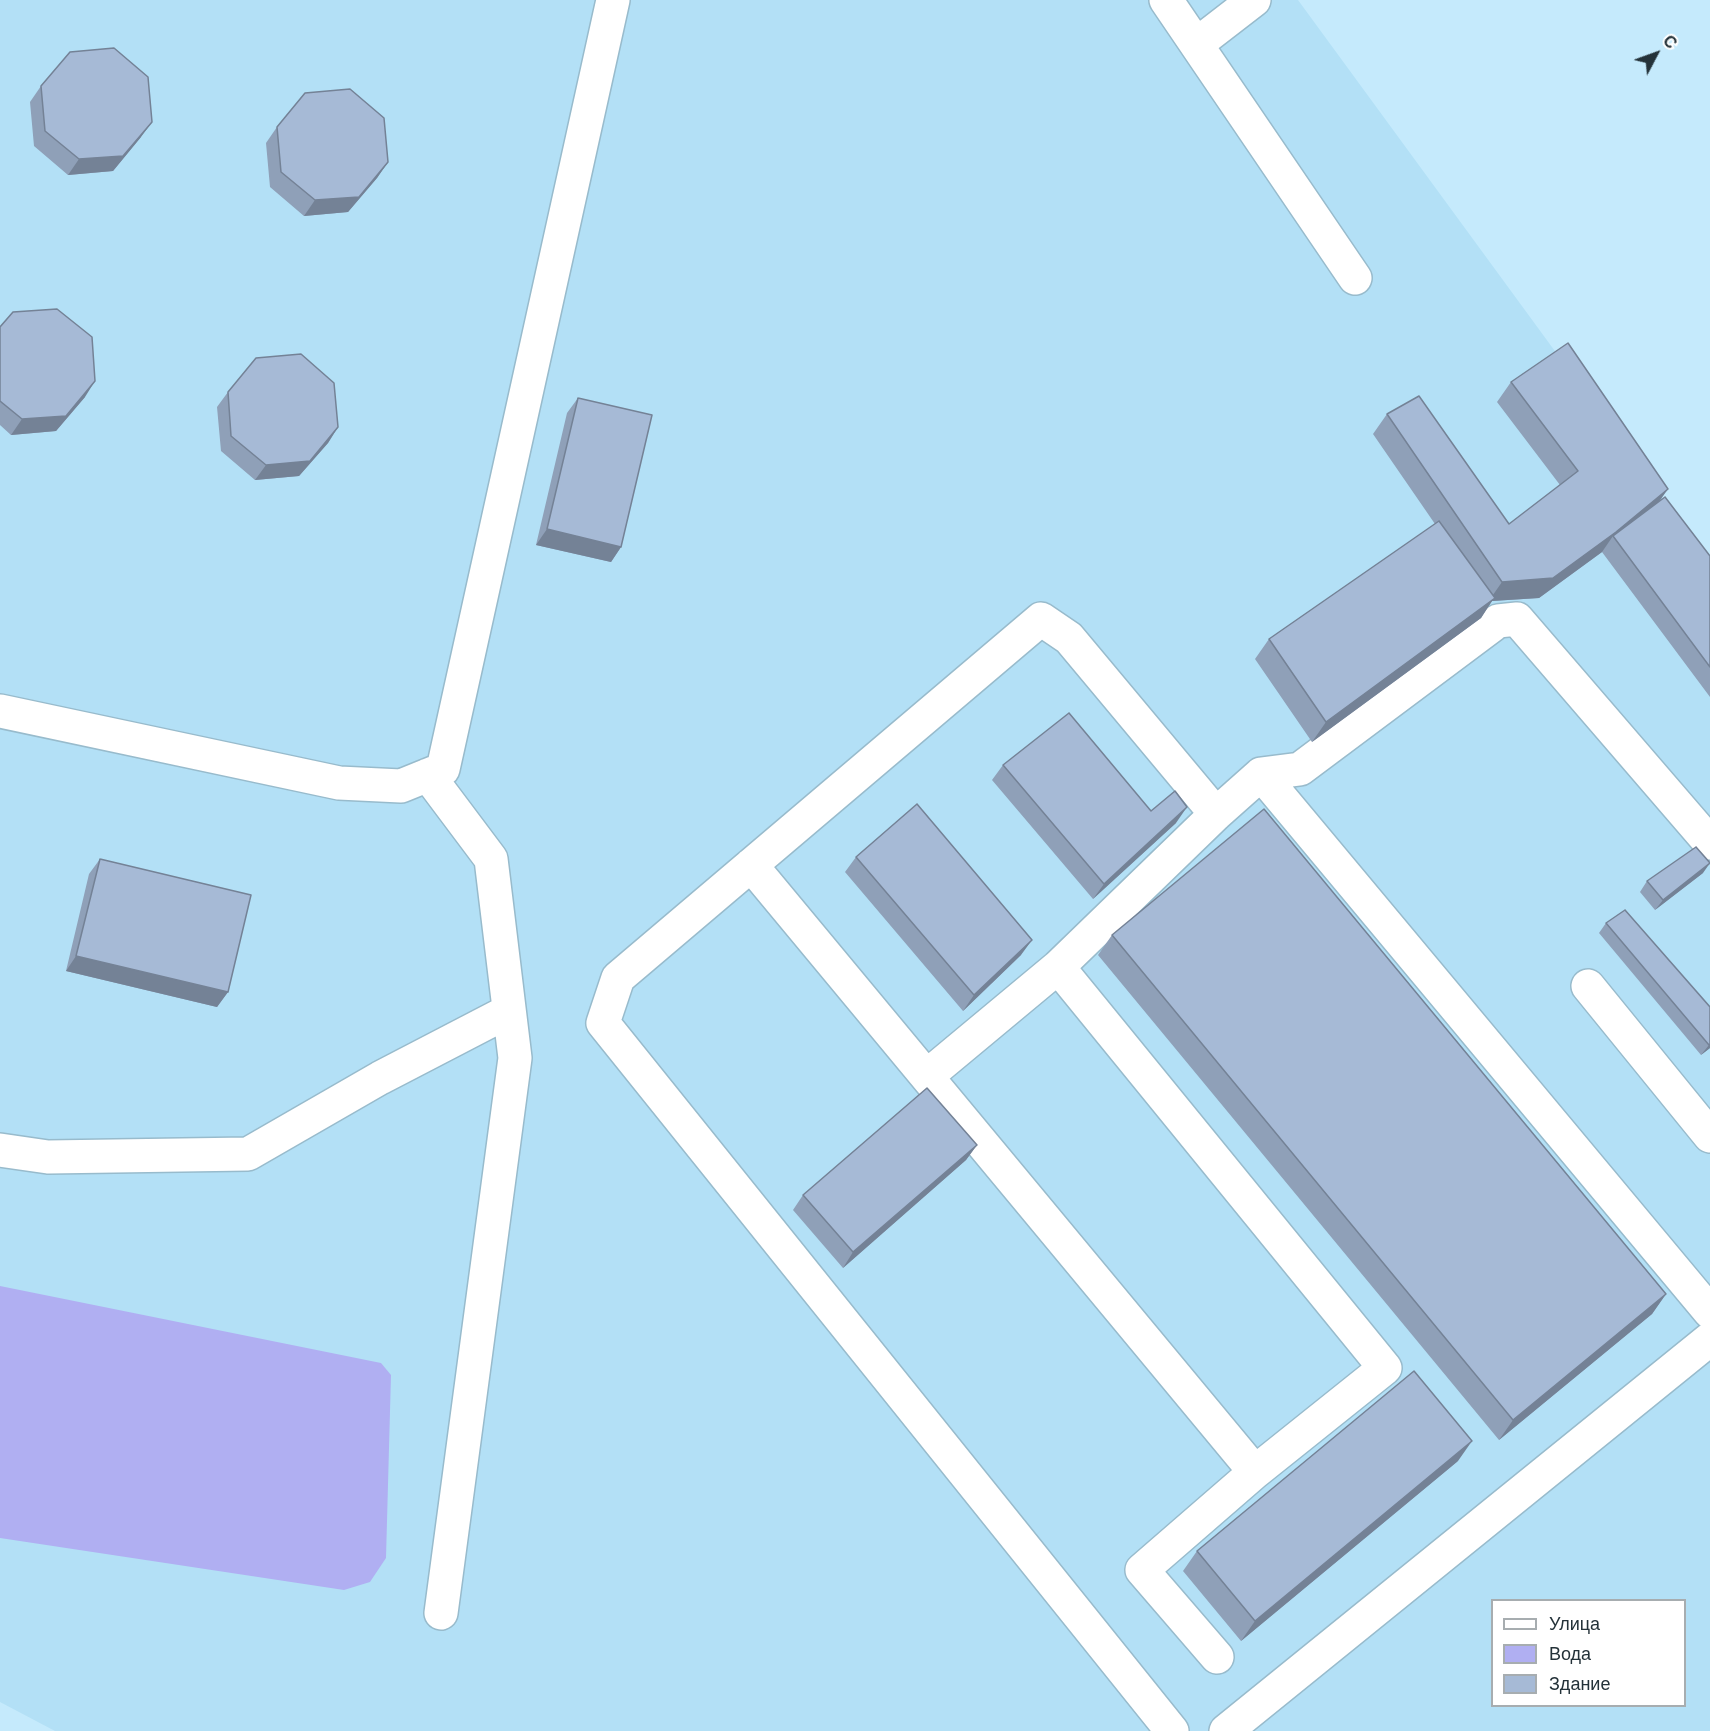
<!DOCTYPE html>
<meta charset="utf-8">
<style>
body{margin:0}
#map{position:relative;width:1710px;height:1731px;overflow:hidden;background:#c5eafc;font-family:"Work Sans",sans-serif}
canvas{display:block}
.legend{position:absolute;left:1491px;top:1599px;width:195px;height:108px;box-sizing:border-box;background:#fff;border:2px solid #a7adb0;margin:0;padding:8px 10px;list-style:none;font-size:18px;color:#243239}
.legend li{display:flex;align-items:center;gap:12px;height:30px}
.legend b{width:30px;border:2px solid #a7adb0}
.north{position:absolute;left:1626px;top:24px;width:60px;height:60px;-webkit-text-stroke:4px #fff;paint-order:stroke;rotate:49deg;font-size:16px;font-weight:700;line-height:24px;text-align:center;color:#243239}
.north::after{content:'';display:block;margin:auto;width:21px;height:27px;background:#243239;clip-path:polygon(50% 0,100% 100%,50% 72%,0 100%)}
</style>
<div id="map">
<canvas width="1710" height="1731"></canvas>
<ul class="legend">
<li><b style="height:8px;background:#fff"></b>Улица</li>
<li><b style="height:16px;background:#b0aff2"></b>Вода</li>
<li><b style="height:16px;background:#a6bad6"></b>Здание</li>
</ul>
<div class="north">С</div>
</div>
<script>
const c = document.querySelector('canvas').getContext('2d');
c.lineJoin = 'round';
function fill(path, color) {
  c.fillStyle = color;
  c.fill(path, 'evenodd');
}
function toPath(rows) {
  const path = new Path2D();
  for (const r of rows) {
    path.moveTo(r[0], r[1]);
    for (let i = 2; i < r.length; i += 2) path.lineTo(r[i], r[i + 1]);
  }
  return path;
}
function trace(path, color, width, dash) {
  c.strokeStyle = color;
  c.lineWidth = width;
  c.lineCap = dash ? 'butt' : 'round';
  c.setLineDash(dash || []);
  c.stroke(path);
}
const built = toPath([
 [0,0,1298,0,1710,563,1710,1731,55,1731,0,1702],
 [1492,1600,1684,1600,1684,1706,1492,1706]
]);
const water = toPath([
 [0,1286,381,1363,391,1375,386,1558,370,1582,344,1590,0,1538]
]);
const minor = toPath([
 [1166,0,1355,278],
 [1197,44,1254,0],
 [0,711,339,783,401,786,443,769,613,0],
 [1261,774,1710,1312],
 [428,775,491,859,515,1058,441,1613],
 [751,865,1255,1472],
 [1058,967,1385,1368,1255,1472,1142,1570,1217,1657],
 [1588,986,1710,1136],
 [927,1076,1058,967,1216,814,1261,774,1300,769,1498,621,1517,619,1710,843],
 [0,1150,48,1157,248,1154,380,1078,509,1011],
 [1172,1731,603,1023,618,978,1041,619,1069,638,1216,814],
 [1226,1731,1710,1339]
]);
const wall = toPath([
 [41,86,141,137,113,171,68,175,34,146,30,102],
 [277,127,388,162,377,178,348,212,304,216,270,187,266,143],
 [0,327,85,397,56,431,11,435,0,425],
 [1511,382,1658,503,1710,556,1710,697,1602,552,1539,598,1492,601,1481,618,1312,742,1255,659,1269,639,1435,524,1373,434,1387,414,1509,524,1560,485,1497,402],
 [228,392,338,427,328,443,299,476,255,480,221,451,217,407],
 [578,398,621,547,611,562,536,545,567,413],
 [1003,765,1151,811,1176,823,1093,899,992,780],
 [856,857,1021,955,963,1011,845,872],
 [100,859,228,992,217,1007,66,971,89,874],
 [1703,873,1655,910,1640,892,1647,881],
 [1606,923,1710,1007,1710,1048,1701,1055,1599,933],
 [1112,935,1666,1294,1652,1314,1499,1440,1098,955],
 [977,1145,966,1160,843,1268,793,1210,803,1195],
 [1458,1461,1241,1641,1183,1571,1197,1551]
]);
const shadedWall = toPath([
 [152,122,141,137,113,171,68,175,79,159],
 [388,162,377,178,348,212,304,216,315,200],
 [95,381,85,397,56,431,11,435,22,419],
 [338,427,328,443,299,476,255,480,266,465],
 [1668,489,1654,509,1613,536,1602,552,1539,598,1492,601,1481,618,1312,742,1326,722,1488,602,1502,582],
 [547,529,621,547,611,562,536,545],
 [1187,807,1176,823,1093,899,1104,884],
 [1710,863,1703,873,1655,910,1663,900],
 [1032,940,1021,955,963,1011,974,995],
 [76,956,228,992,217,1007,66,971],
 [1710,1044,1710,1048,1701,1055,1709,1045],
 [977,1145,966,1160,843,1268,853,1252],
 [1666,1294,1652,1314,1499,1440,1513,1420],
 [1472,1441,1458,1461,1241,1641,1255,1621]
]);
const building = toPath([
 [114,48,148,77,152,122,123,156,79,159,45,131,41,86,70,52,114,48],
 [350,89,384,118,388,162,359,197,315,200,281,172,277,127,305,93,350,89],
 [57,309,92,337,95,381,66,416,22,419,0,401,0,327,13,312,57,309],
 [1568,343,1668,489,1616,532,1553,578,1502,582,1387,414,1419,396,1509,524,1578,471,1511,382,1568,343],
 [301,354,334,383,338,427,310,461,266,465,231,436,228,392,256,358,301,354],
 [578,398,652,415,621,547,547,529,578,398],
 [1665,497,1710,556,1710,667,1613,536,1665,497],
 [1439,521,1495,598,1326,722,1269,639,1439,521],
 [1069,713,1151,811,1175,791,1187,807,1104,884,1003,765,1069,713],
 [917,804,1032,940,974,995,856,857,917,804],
 [1264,809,1666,1294,1513,1420,1112,935,1264,809],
 [1696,847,1710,863,1663,900,1647,881,1696,847],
 [100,859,251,895,228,992,76,956,100,859],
 [1625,910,1710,1007,1710,1044,1709,1045,1606,923,1625,910],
 [927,1088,977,1145,853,1252,803,1195,927,1088],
 [1414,1371,1472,1441,1255,1621,1197,1551,1414,1371]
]);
fill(built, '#b3e0f6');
fill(water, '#b0aff2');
trace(minor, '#98bbcc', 36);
trace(minor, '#fff', 33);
fill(wall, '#8fa0b8');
fill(shadedWall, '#748296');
fill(building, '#a6bad6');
trace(building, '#748296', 1.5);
</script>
